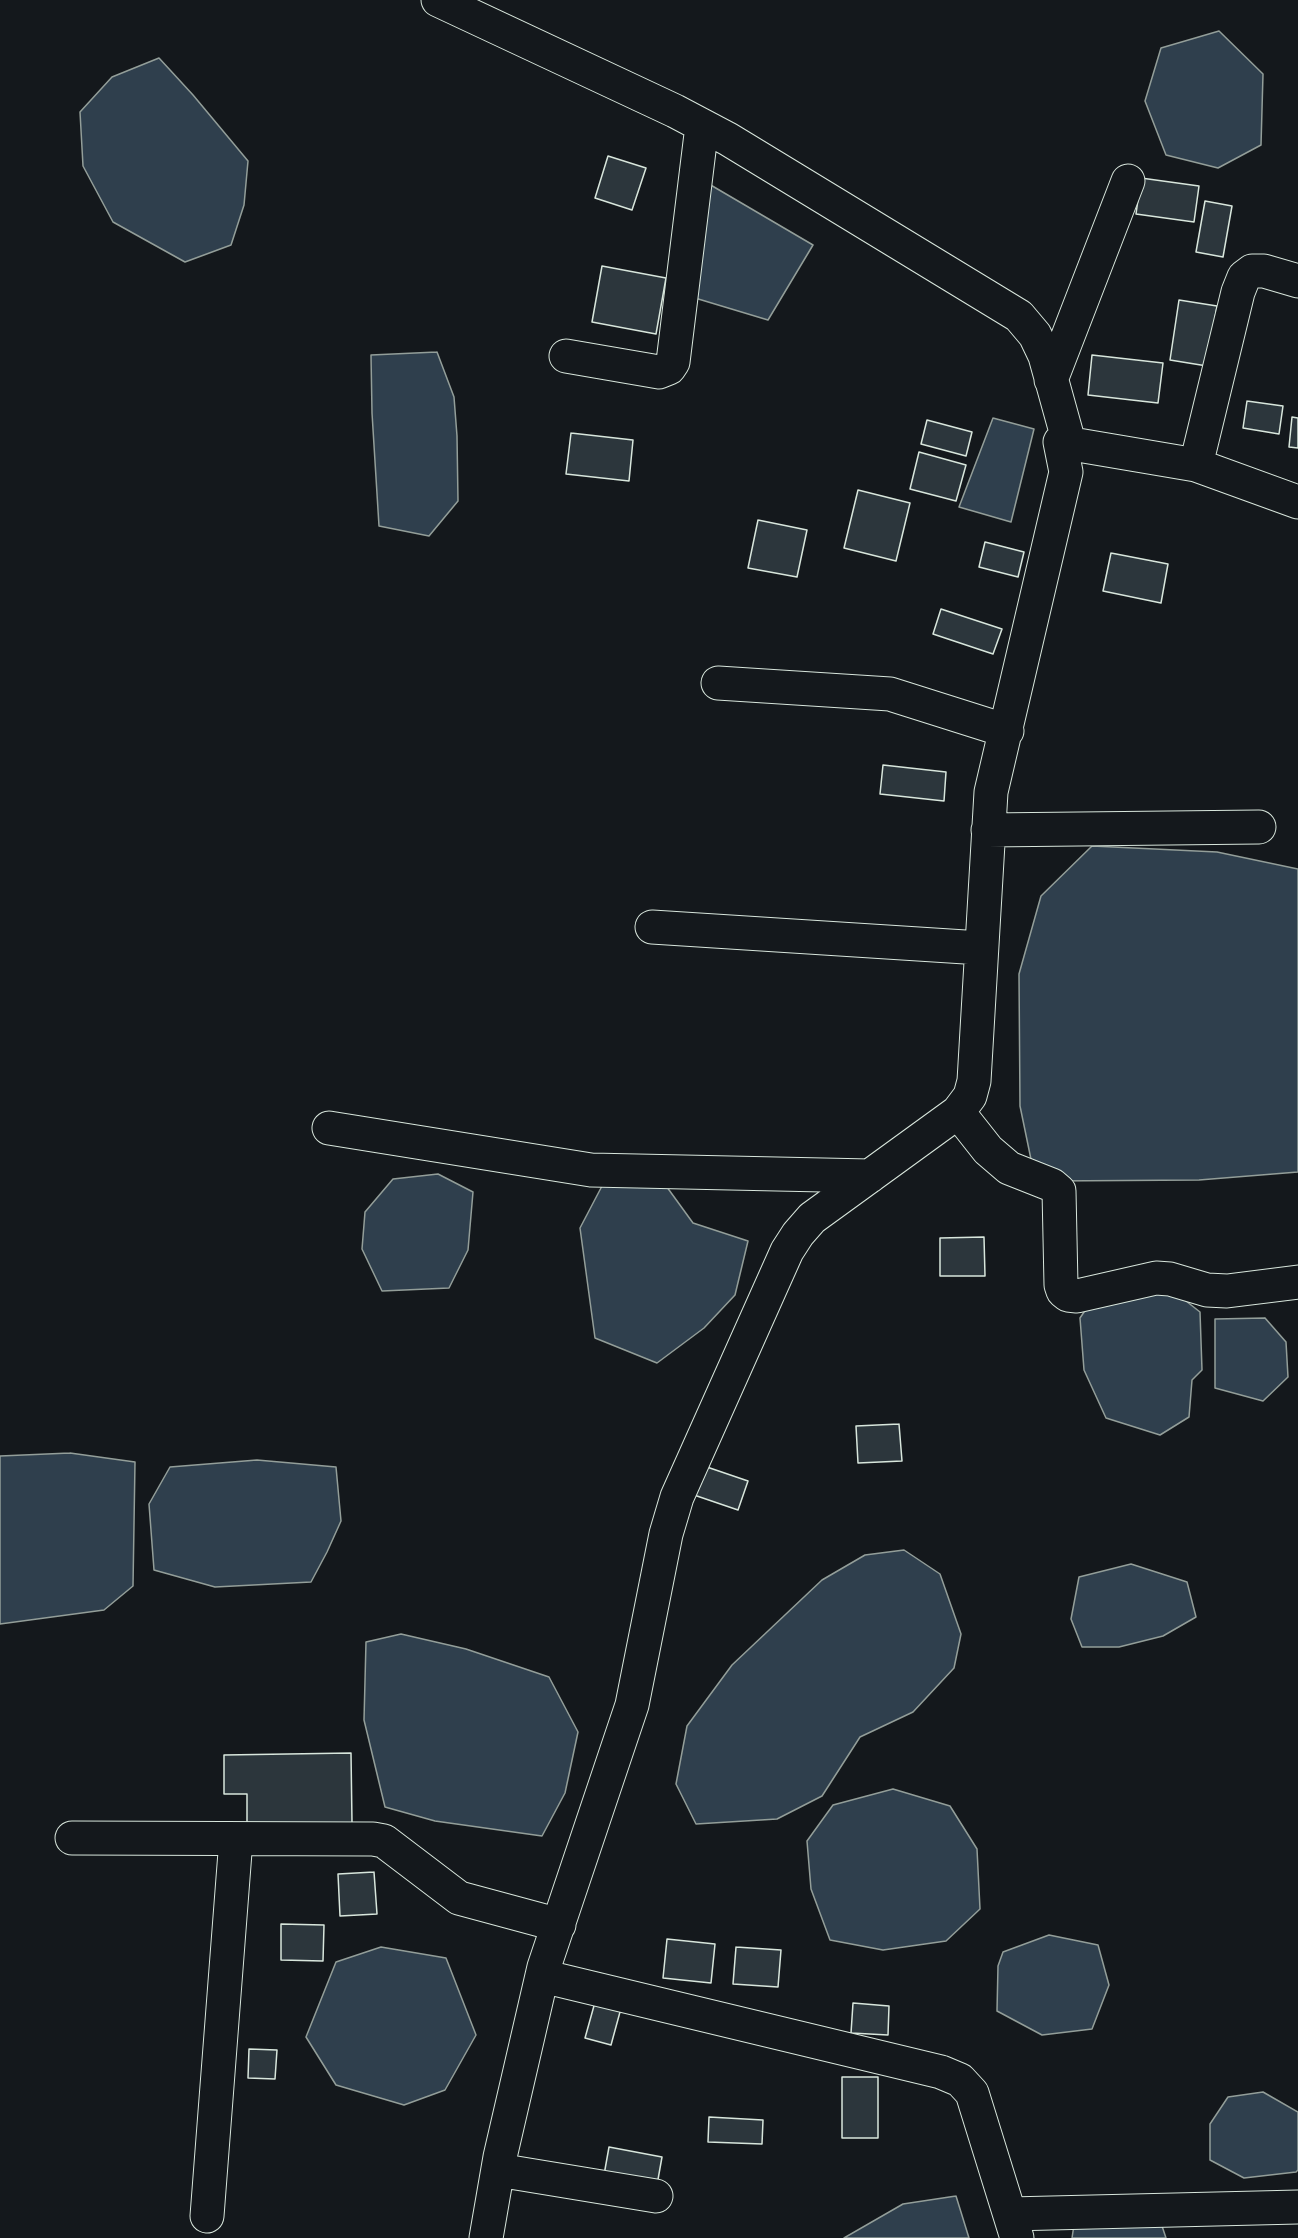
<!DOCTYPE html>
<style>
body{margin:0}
canvas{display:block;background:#14181c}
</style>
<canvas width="1298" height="2238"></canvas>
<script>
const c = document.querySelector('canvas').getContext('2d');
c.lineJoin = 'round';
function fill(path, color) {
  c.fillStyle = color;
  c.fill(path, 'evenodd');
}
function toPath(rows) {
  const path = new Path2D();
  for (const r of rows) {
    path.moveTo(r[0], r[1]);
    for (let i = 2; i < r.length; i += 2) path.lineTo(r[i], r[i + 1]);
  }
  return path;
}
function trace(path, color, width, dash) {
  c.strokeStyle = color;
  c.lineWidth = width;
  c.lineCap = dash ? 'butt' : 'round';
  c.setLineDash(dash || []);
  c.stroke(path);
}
const water = toPath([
 [1219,31,1263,74,1261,145,1218,168,1166,155,1145,101,1161,48,1219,31],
 [159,58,193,95,248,161,244,205,231,245,185,262,113,222,83,166,80,112,112,77,159,58],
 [697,177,813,245,768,320,685,295,697,177],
 [437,352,454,397,457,436,458,501,429,536,379,526,372,413,371,355,437,352],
 [993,418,1034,429,1011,522,959,507,993,418],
 [1092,846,1217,852,1298,869,1298,1172,1199,1180,1050,1181,1033,1169,1020,1106,1019,974,1041,896,1092,846],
 [656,1172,693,1223,748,1241,735,1295,704,1328,657,1363,595,1338,580,1228,602,1186,656,1172],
 [438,1174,473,1192,468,1250,449,1288,382,1291,362,1249,365,1212,393,1179,438,1174],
 [1158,1279,1200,1312,1202,1370,1192,1380,1189,1417,1160,1435,1106,1418,1084,1370,1080,1318,1099,1290,1158,1279],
 [1265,1318,1286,1342,1288,1377,1263,1401,1215,1388,1215,1319,1265,1318],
 [70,1453,135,1462,133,1586,104,1610,0,1624,0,1456,70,1453],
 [257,1460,336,1467,341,1521,327,1552,311,1582,215,1587,154,1570,149,1504,170,1467,257,1460],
 [904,1550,940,1574,961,1634,954,1668,913,1712,860,1737,822,1796,777,1819,696,1824,676,1784,687,1726,732,1665,822,1580,865,1555,904,1550],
 [1131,1564,1187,1582,1196,1617,1163,1636,1119,1647,1082,1647,1071,1619,1079,1577,1131,1564],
 [401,1634,466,1649,549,1677,578,1732,565,1793,542,1836,435,1821,385,1807,364,1720,366,1642,401,1634],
 [893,1789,950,1806,977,1849,980,1909,946,1941,883,1950,830,1940,811,1889,807,1841,833,1805,893,1789],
 [1049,1935,1098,1945,1109,1985,1092,2029,1042,2035,997,2011,998,1966,1003,1952,1049,1935],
 [381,1947,446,1958,476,2035,445,2090,404,2105,336,2085,306,2037,336,1962,381,1947],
 [1263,2092,1298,2112,1298,2170,1296,2172,1244,2178,1210,2160,1210,2124,1228,2097,1263,2092],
 [956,2196,969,2238,844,2238,903,2204,956,2196],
 [1074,2225,1162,2226,1166,2238,1072,2238,1074,2225]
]);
const building = toPath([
 [608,156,646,168,632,210,595,198,608,156],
 [1141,178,1199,186,1194,222,1136,214,1141,178],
 [1205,201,1232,206,1223,257,1196,252,1205,201],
 [602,266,666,278,656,334,592,322,602,266],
 [1179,300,1217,306,1207,366,1170,360,1179,300],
 [1092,355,1163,363,1158,403,1088,395,1092,355],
 [1247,401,1283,406,1279,434,1243,428,1247,401],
 [1292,417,1298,418,1298,448,1289,447,1292,417],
 [927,420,972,432,966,456,921,444,927,420],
 [571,433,633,440,629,481,566,474,571,433],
 [919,452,966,465,956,501,910,489,919,452],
 [858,490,910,503,896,561,844,548,858,490],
 [758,520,807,530,797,577,748,568,758,520],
 [985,542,1024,552,1018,577,979,567,985,542],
 [1111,553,1168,564,1161,603,1103,591,1111,553],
 [941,609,1002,629,993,654,933,634,941,609],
 [883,765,946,772,944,801,880,794,883,765],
 [984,1237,985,1276,940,1276,940,1238,984,1237],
 [899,1424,902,1461,858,1463,856,1426,899,1424],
 [704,1466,748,1481,738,1510,694,1495,704,1466],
 [351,1753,352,1823,247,1825,247,1794,224,1794,224,1755,351,1753],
 [374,1872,377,1914,340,1916,338,1874,374,1872],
 [281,1924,324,1925,323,1961,281,1960,281,1924],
 [667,1939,715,1944,711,1983,663,1978,667,1939],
 [736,1947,781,1950,778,1987,733,1984,736,1947],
 [597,1995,623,2001,611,2045,585,2038,597,1995],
 [853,2003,889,2006,888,2035,851,2033,853,2003],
 [249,2049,277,2050,275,2079,248,2078,249,2049],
 [842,2077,878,2077,878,2138,842,2138,842,2077],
 [709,2117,763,2120,762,2144,708,2142,709,2117],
 [609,2147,662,2157,657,2185,604,2175,609,2147]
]);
const minor = toPath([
 [438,0,675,111,728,139,1019,316,1035,335,1045,356,1068,439,1060,442,1066,472,991,792,974,1081,970,1096,958,1112,812,1218,798,1234,787,1251,677,1497,666,1534,632,1705,544,1967,500,2157,486,2238],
 [566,356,659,372,669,368,673,362,702,126],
 [1051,380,1128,181],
 [1060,442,1196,465,1298,502],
 [1196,465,1238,292,1244,277,1252,271,1264,271,1298,281],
 [718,683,890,694,1007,731],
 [988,830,1259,827],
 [652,927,981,948],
 [958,1112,988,1150,1009,1168,1052,1185,1059,1191,1061,1285,1063,1291,1068,1295,1077,1296,1156,1278,1170,1279,1207,1290,1227,1291,1298,1282],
 [329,1128,591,1170,870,1176],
 [72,1838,373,1839,384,1841,459,1898,559,1925],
 [542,1976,941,2072,960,2080,972,2093,1017,2238],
 [498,2170,656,2196],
 [1010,2214,1298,2207],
 [207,2216,236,1839]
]);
fill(water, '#2f3f4d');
trace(water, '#939e99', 1.5);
fill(building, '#2c363c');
trace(building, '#d8e6dc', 1.5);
trace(minor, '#d8e6dc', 35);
trace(minor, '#14181c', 33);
</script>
